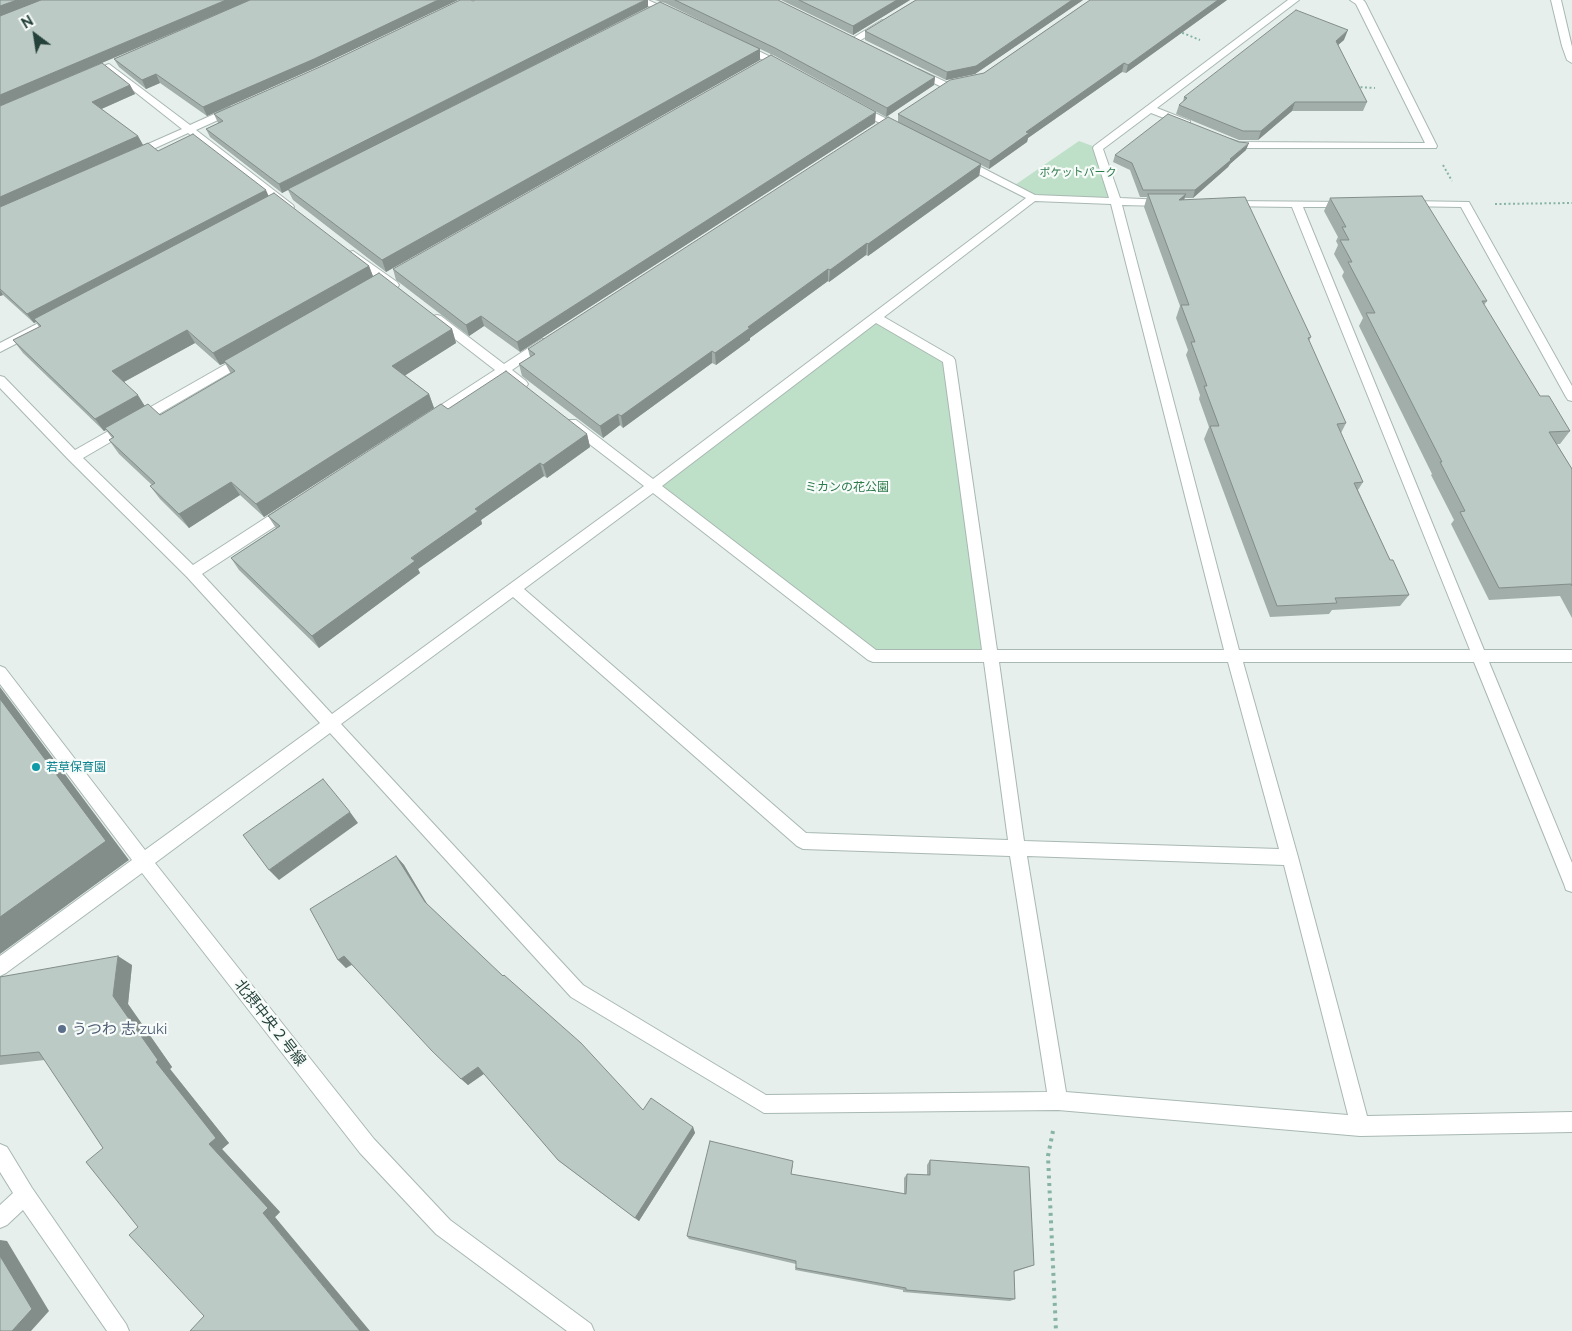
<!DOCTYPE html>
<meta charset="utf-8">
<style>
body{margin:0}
#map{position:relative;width:1572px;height:1331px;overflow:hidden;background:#e6efeb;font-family:Raleway,sans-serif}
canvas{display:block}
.north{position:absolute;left:10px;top:10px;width:50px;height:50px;-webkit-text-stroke:4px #f7fbf9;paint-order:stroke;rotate:329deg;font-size:14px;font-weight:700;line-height:20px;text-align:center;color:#24423a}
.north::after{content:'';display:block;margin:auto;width:18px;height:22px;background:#24423a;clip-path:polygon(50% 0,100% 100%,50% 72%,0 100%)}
</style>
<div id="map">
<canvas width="1572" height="1331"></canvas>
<div class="north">N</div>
</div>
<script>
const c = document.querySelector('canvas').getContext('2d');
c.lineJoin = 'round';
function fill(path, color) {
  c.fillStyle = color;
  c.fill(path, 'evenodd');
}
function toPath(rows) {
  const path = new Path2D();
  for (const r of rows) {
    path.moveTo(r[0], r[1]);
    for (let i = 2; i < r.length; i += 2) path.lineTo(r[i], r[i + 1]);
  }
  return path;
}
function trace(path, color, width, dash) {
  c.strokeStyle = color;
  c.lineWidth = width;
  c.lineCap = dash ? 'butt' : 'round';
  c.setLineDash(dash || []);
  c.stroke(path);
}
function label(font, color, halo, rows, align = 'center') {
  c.font = font + ' Raleway,"Noto Sans JP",sans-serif';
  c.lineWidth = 4.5;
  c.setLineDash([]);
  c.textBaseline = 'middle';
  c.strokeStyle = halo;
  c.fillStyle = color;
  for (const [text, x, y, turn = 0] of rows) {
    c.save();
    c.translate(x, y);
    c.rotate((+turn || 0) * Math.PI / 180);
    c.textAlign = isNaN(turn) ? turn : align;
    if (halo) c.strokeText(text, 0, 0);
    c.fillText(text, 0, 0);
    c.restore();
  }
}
const green = toPath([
 [1079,141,1098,148,1116,202,1033,198,1012,187],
 [875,317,949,360,990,657,873,656,652,487]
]);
const pathFar1 = toPath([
 [1178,31,1200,40],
 [1356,87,1375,88],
 [1443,165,1452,181],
 [1495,204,1572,203]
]);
const path = toPath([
 [1053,1131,1048,1156,1056,1331]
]);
const minor = toPath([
 [635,0,648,0,676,13,674,15,668,15,635,0],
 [1288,0,1299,0,1157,108,1190,121,1190,125,1182,125,1151,113,1103,149,1120,198,1164,200,1169,203,1164,206,1122,205,1239,650,1470,650,1292,207,1223,206,1222,204,1227,201,1350,202,1351,204,1350,206,1346,207,1303,207,1484,650,1572,650,1572,662,1489,662,1572,863,1572,892,1566,890,1564,884,1474,662,1243,662,1298,857,1367,1116,1572,1112,1572,1132,1360,1136,1058,1110,764,1113,571,997,330,733,155,863,374,1139,450,1220,591,1324,594,1331,567,1331,436,1234,360,1153,142,873,6,973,0,976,0,956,132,860,0,684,0,666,5,668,145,850,320,723,187,577,69,460,0,388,0,376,4,377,75,450,242,355,250,355,252,358,250,361,83,458,193,565,284,506,289,505,294,506,296,510,294,514,202,574,332,714,644,486,566,426,565,423,566,420,576,420,653,479,1026,198,959,164,958,162,959,160,967,160,1035,195,1109,198,1093,148,1094,146,1288,0],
 [1035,201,1111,204,1224,650,997,650,955,360,953,357,884,317,1035,201],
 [876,323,943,362,982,650,876,650,662,486,876,323],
 [653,493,868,660,873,662,984,662,1008,840,806,833,524,589,653,493],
 [513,597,797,846,803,849,1010,856,1047,1092,766,1095,583,985,341,724,513,597],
 [999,662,1228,662,1279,849,1024,841,999,662],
 [1027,856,1284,865,1348,1115,1066,1092,1027,856],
 [1350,0,1363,0,1365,2,1437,146,1436,148,1237,148,1226,144,1225,142,1230,139,1239,142,1425,143,1356,4,1350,0],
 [1551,0,1561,0,1572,47,1572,63,1567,60,1562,46,1551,0],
 [882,20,887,23,885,25,856,43,850,43,848,41,882,20],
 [742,43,787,65,789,67,787,69,781,69,739,48,737,46,742,43],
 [109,64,190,125,230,107,238,107,238,111,196,130,293,205,294,207,293,209,285,209,188,133,138,156,130,156,129,154,130,152,182,129,106,69,106,65,109,64],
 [918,69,948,83,950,85,948,87,942,87,915,74,913,72,918,69],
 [859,105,905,128,906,130,901,133,897,132,855,110,855,106,859,105],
 [1407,201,1469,202,1572,386,1572,401,1568,400,1566,397,1461,207,1403,206,1402,204,1403,202,1407,201],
 [353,251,397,282,399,285,397,288,389,288,349,258,347,255,349,252,353,251],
 [56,314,60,315,62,318,60,321,0,352,0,343,56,314],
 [437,315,441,316,504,364,542,339,550,339,552,342,512,370,526,381,528,384,526,387,518,387,503,376,429,424,424,422,423,419,424,416,495,370,433,322,431,319,433,316,437,315],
 [0,1144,7,1147,32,1188,126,1324,129,1331,107,1331,23,1210,7,1225,0,1228,0,1205,13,1193,0,1172,0,1144]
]);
const wall = toPath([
 [0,0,458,0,317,67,207,116,160,83,146,89,119,67,114,59,225,11,0,106],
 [655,0,778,0,935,77,934,85,886,117,775,56,760,49,760,60,386,272,293,200,288,190,282,193,210,137,206,129,218,123,214,114,473,1,648,7,550,57,738,39,665,3],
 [781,0,910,0,853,35],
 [916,0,1083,0,975,74,946,80,865,40,865,31],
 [1090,0,1227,0,1126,73,1122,72,1028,138,1027,142,989,169,981,165,979,176,868,256,866,255,829,282,828,281,750,338,750,340,716,365,712,363,623,428,620,425,603,438,522,376,519,364,530,357,528,349,898,122,898,114,984,73],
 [1344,40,1338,45,1367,102,1363,111,1292,111,1258,140,1239,140,1176,114,1179,105,1183,102,1184,97],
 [130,85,135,94,101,109,138,136,143,145,70,177,158,151,268,196,369,266,373,276,452,329,456,343,405,375,429,394,434,408,264,517,240,495,189,528,160,499,150,486,152,485,119,454,109,440,112,438,106,430,104,431,23,353,13,340,39,327,36,322,34,323,3,295,0,296,0,106],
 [195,343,220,365,225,363,231,374,160,415,145,406,124,382],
 [875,123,520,352,484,326,469,336,396,280,393,269],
 [1246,150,1230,164,1228,167,1193,198,1185,198,1184,200,1311,337,1309,341,1346,423,1341,433,1363,482,1358,490,1390,560,1409,595,1400,606,1332,610,1329,614,1270,617,1204,439,1209,427,1199,399,1200,395,1186,355,1188,350,1176,318,1180,306,1144,207,1147,197,1140,197,1130,170,1113,162,1115,155],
 [1330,198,1487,301,1484,305,1540,396,1570,431,1560,444,1557,444,1572,469,1572,618,1560,596,1489,600,1451,524,1454,520,1431,475,1432,474,1359,326,1363,318,1342,276,1344,272,1334,254,1338,245,1336,241,1338,237,1324,211],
 [448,409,587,434,590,447,547,478,544,476,481,520,482,524,418,569,420,573,319,648,239,570,231,558,276,528,268,516],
 [396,856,404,865,428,905,643,1110,693,1127,695,1133,639,1221,563,1164,558,1160,484,1074,468,1085,352,965,346,968,338,960],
 [132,965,128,1004,172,1067,170,1069,229,1143,222,1149,280,1212,275,1217,204,1316,138,1227,103,1148,45,1060,0,1065,0,977],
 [930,1160,1034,1265,1014,1272,1015,1299,1010,1301,903,1292,903,1290,795,1270,796,1264,689,1239,687,1236,793,1165,791,1174,904,1194,904,1178,907,1174,927,1175,927,1165]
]);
const shadedWall = toPath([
 [17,0,44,0,0,17,0,6],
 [226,0,250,0,0,106,0,95],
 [438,0,458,0,317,67,207,116,203,107],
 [645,0,648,0,648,7,282,193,279,184],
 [897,0,910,0,853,35,853,26],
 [1072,0,1083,0,975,74,946,80,947,72],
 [1218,0,1227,0,1126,73,1128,65],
 [1348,30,1344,40,1332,50,1336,41],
 [760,49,760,60,386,272,382,260],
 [1124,63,1122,72,1028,138,1027,142,989,169,990,161,1026,132],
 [156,74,160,83,146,89,142,80],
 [935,77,934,85,886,117,887,108],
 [130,85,135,94,97,111,92,102],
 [1295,102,1292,111,1258,140,1261,131],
 [876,112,875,123,520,352,517,342],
 [138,136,143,145,0,208,0,197],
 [1249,143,1246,150,1230,164,1228,167,1193,198,1195,190],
 [981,164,979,176,868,256,868,244],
 [266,190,270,199,34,319,36,322,34,323,27,314],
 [1186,194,1181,207,1179,200],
 [867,243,866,255,829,282,830,270],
 [369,266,374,279,224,361,225,363,220,365,213,353],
 [828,269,828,281,750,338,750,340,716,365,715,353,748,327],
 [0,290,3,295,0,296],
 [481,316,484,326,469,336,466,325],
 [452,329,456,343,398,380,392,366],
 [187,330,195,343,120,384,112,371],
 [712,351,712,363,623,428,621,416],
 [429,394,434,408,264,517,256,504],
 [138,395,146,408,105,428,106,430,104,431,95,419],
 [618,414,620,425,603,438,600,426],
 [587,434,590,447,547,478,543,465],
 [540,463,544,476,481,520,482,524,418,569,420,573,319,648,312,636,475,509],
 [231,482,240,495,189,528,179,514],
 [0,687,129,860,0,954],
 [350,812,358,823,279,880,269,870],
 [396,856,404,865,431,911,425,902],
 [118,956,132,965,128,1004,172,1067,170,1069,229,1143,222,1149,280,1212,275,1217,370,1331,360,1331,263,1213,209,1144,113,996],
 [344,956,352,964,346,968,338,960],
 [478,1067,485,1073,468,1085,461,1079],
 [693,1127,695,1133,639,1221,635,1218],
 [0,1240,7,1241,49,1311,31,1331,12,1331,0,1256]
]);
const building = toPath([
 [0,0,17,0,0,6,0,0],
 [41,0,226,0,0,95,0,16,41,0],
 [250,0,438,0,314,59,203,107,156,74,142,80,114,59,250,0],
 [460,0,471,0,473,1,475,0,645,0,279,184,206,129,223,121,214,114,322,66,460,0],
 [675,0,778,0,935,77,887,108,775,48,675,0],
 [799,0,897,0,853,26,799,0],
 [916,0,1072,0,976,66,947,72,865,31,916,0],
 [1090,0,1218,0,1128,65,1124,63,1026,132,1029,133,990,161,898,114,950,80,984,73,1090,0],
 [660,2,760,49,382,260,288,189,660,2],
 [1296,10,1348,30,1336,41,1367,102,1295,102,1261,131,1243,131,1179,105,1187,98,1184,97,1296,10],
 [771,55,876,112,517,342,481,316,466,325,393,269,771,55],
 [102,63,130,85,92,102,138,136,0,197,0,106,102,63],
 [1168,114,1239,142,1249,143,1230,159,1231,160,1195,190,1143,190,1132,163,1115,155,1168,114],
 [888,117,981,164,868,244,867,243,830,270,828,269,748,327,750,328,715,353,712,351,621,416,618,414,600,426,519,364,535,354,528,349,888,117],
 [193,134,266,190,27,314,0,289,0,207,148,143,158,151,193,134],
 [274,193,369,266,213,353,187,330,112,371,138,395,95,419,13,340,41,326,34,319,274,193],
 [1148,194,1186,194,1179,200,1245,197,1311,337,1308,338,1346,423,1337,424,1363,482,1354,483,1390,560,1393,560,1409,595,1335,598,1337,603,1277,606,1210,426,1219,426,1204,386,1207,386,1191,342,1195,342,1181,305,1189,305,1148,194],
 [1422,196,1487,301,1482,301,1540,396,1549,396,1570,431,1549,432,1572,469,1572,586,1571,584,1499,588,1460,512,1465,511,1440,462,1442,462,1366,313,1375,313,1348,262,1352,262,1340,240,1349,240,1342,227,1346,227,1330,198,1422,196],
 [379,273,452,329,392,366,429,394,256,504,231,482,179,514,150,486,155,483,109,440,114,437,105,428,148,404,160,415,235,371,224,361,379,273],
 [506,371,587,434,543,465,540,463,475,509,478,511,411,558,415,561,312,636,231,558,280,526,268,516,441,404,448,409,506,371],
 [0,699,106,841,0,917,0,699],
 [323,779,350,812,269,870,243,835,323,779],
 [396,856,425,902,503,976,504,975,581,1043,643,1110,651,1098,693,1127,635,1218,558,1160,478,1067,461,1079,432,1051,344,956,338,960,310,909,396,856],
 [118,956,113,996,158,1060,156,1062,216,1138,209,1144,268,1208,263,1213,360,1331,190,1331,204,1316,129,1235,138,1227,86,1162,103,1148,39,1052,0,1056,0,977,118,956],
 [710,1141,793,1161,791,1174,906,1194,907,1174,930,1175,930,1160,1029,1167,1034,1265,1014,1271,1015,1299,906,1290,906,1288,796,1268,796,1261,687,1236,710,1141],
 [0,1256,32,1309,12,1331,0,1331,0,1256]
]);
const markers = [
 [36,767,5,"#0f9aa8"],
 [62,1029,5,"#5c6f8a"]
];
const farParknames = [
 ["ポケットパーク",1078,173]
];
const parkNames = [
 ["ミカンの花公園",847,487]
];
const cultureNames = [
 ["若草保育園",46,767]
];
const nearStreetnames = [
 ["北摂中央２号線",270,1023,52]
];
const nearServicenames = [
 ["うつわ 志 zuki",72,1029]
];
fill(green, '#bfe0c8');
trace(minor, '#a8b8b2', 2);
trace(pathFar1, '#86b3a5', 2, [2, 2.5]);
trace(path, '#86b3a5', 4, [3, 4.5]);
fill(minor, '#fff');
fill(wall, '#a1aea9');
fill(shadedWall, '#838d89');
fill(building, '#bbcac4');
trace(building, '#838d89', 1);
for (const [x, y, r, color] of markers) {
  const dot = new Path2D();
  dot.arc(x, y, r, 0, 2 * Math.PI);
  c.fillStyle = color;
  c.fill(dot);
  trace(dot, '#f7fbf9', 2);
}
label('11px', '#2d7a4b', '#f7fbf9', farParknames);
label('12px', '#2d7a4b', '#f7fbf9', parkNames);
label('12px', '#0d838f', '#f7fbf9', cultureNames, 'left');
label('15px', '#24423a', '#f7fbf9', nearStreetnames);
label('15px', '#4e5e75', '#f7fbf9', nearServicenames, 'left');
</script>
